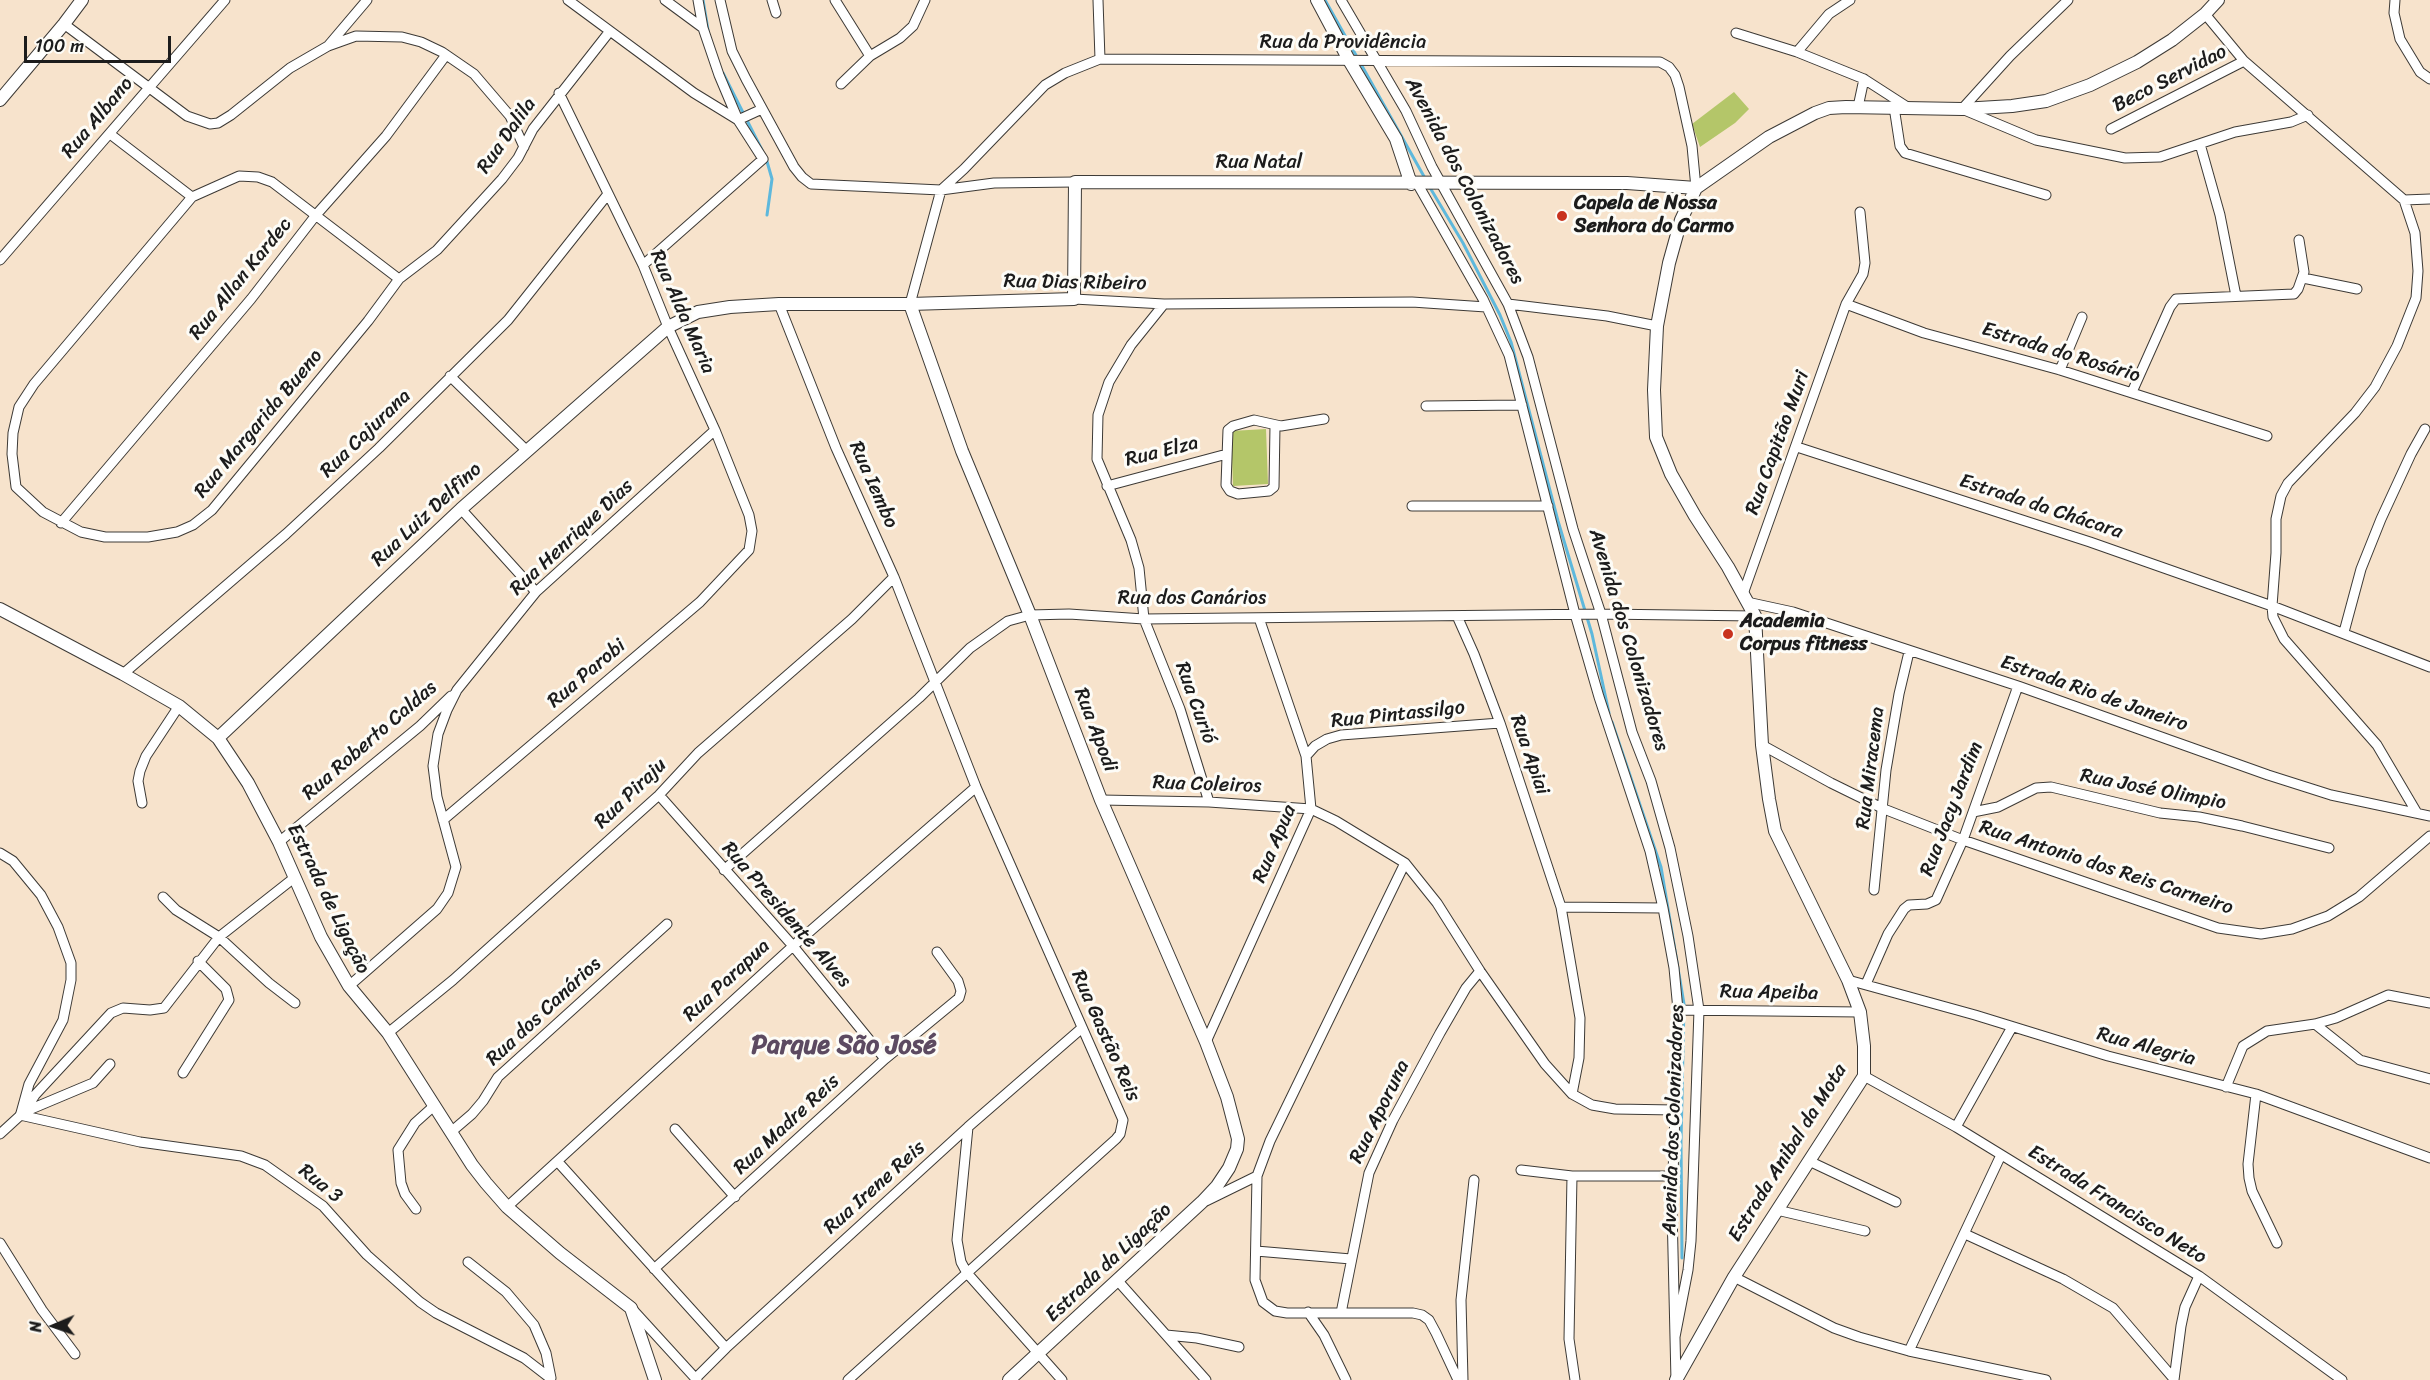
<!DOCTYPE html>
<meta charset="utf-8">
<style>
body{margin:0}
#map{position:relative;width:2430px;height:1380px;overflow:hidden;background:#f7e3cc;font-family:Sriracha,sans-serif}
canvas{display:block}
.north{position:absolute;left:24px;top:1296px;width:60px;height:60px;-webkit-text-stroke:4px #fdfcf7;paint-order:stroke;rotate:268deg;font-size:16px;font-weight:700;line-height:24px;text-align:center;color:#1c1c1c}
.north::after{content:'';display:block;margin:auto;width:21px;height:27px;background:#1c1c1c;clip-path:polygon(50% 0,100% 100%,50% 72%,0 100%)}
.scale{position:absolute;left:24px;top:36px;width:147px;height:27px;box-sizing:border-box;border:3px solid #1c1c1c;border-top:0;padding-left:8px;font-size:18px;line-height:21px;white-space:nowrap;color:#1c1c1c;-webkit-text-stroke:4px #fdfcf7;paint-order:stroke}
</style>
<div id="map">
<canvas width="2430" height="1380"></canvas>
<div class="north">N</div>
<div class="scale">100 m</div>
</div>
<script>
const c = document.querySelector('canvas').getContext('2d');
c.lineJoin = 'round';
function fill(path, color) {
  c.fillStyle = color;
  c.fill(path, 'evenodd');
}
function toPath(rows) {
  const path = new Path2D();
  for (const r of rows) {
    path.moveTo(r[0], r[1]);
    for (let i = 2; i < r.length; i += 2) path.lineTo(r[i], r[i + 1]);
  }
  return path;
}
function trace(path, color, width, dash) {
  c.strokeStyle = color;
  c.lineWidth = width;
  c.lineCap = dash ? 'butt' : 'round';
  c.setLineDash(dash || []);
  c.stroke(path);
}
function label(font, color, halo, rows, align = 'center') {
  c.font = font + ' Sriracha,sans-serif';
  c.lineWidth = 6;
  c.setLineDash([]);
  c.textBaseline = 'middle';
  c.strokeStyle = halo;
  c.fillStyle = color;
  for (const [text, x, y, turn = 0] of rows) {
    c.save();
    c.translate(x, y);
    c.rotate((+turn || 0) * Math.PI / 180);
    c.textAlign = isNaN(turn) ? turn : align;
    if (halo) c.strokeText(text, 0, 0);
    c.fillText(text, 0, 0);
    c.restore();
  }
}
const green = toPath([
 [1734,92,1749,109,1735,123,1700,147,1692,124],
 [1266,429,1268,484,1233,486,1231,431]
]);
const stream = toPath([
 [703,0,708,30],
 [1325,0,1426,180],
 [723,73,762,150],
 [766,158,772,179,767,215],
 [1429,186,1463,243,1500,315,1511,342,1558,521,1592,634,1609,713],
 [1612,722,1661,867,1684,1004,1681,1142,1682,1258]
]);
const minor = toPath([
 [568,0,694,93,738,120,762,109],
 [665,0,703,28],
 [720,0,732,51,746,79,794,167,802,177,811,184,941,190,994,183,1075,182],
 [772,0,776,13],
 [835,0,870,56],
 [1098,0,1100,59],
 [1341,0,1406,111,1432,167,1508,304,1528,357,1573,529,1601,614,1632,732,1651,781,1670,848,1688,936,1699,1010,1691,1241,1688,1270,1675,1337],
 [2068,0,2010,56,1962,109,2036,140,2125,158,2160,157,2235,132,2291,122,2308,115],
 [2395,0,2394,13,2400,39,2420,72,2430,79],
 [2205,14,2244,61,2404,200,2415,233,2418,271,2416,298,2397,346,2375,387,2355,413,2288,483,2281,496,2276,519,2276,553,2272,606,2273,617,2284,639,2377,745,2417,813],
 [64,24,187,116,210,124,218,123,231,115,290,68,328,46,356,36,402,37,421,42,442,52,474,74,510,116,524,147],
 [1736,33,1797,52,1864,79,1909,108],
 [328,46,367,0],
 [1797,52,1829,14,1850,0],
 [841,84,870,56,900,38,913,26,925,0],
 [1858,107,1864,79],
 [1894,107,1900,146,1905,153,2046,195],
 [2111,129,2244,61],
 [110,134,192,197],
 [2200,144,2220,215,2236,296],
 [1417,183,1483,299,1509,355,1575,614,1599,697,1650,851,1663,908,1674,968,1678,1010,1672,1209,1676,1380],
 [2404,200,2430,199],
 [0,260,225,0],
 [643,265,763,159,738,120,719,75,703,28,698,0],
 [2303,278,2357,289],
 [399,279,272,182,258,177,239,176,192,197,34,384,19,407,13,433,12,454,16,487,43,512,81,532,105,537,148,537,177,532,193,525,212,510,368,321,399,279,437,250,502,179,518,158,533,129,610,31],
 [1074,299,1164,304,1412,302,1486,307],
 [779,304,836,448,894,577,976,787,1123,1120,1120,1134,1116,1139,848,1380],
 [910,304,941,190,964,169,1045,85,1065,73,1100,59,1660,62,1669,67,1675,75,1679,87,1692,146,1696,188],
 [1164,304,1131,345,1109,382,1098,415,1097,459,1131,540,1139,568,1144,619,1180,709,1209,802],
 [1508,304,1607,316,1657,326],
 [1846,304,1924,333,2060,370,2267,436],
 [2060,370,2082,317],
 [450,376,527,451],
 [2132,392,2170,307,2176,299,2294,294,2298,289,2304,272,2299,240],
 [1426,406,1522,405],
 [1275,426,1274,487,1269,491,1238,494,1230,491,1226,485,1228,430,1233,426,1254,420,1281,426,1324,419],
 [1797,447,2090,542,2272,606,2430,667],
 [1107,486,1227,454],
 [1412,506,1548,506],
 [461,509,536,592],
 [61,523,251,299,316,215,386,136,446,55],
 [1743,594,1846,304,1863,274,1865,263,1860,212],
 [1747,602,1793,612,2018,686,2268,775,2331,795,2430,816],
 [1457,616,1474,654,1500,723,1561,907,1580,1018,1579,1058,1572,1094],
 [2344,632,2361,569,2381,519,2411,454,2425,429],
 [123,674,286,534,379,448,508,320,608,194],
 [1762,745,1831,783,1884,809,1963,840,2218,928,2261,934,2292,929,2328,916,2359,897,2430,836],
 [1306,756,1315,746,1327,739,1341,735,1500,723],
 [659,795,793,946,885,1059],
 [1101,800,1209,802,1311,809,1336,821,1405,863,1437,903,1480,971,1545,1064,1572,1094,1592,1105,1615,1109,1675,1110],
 [142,803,138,781,140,771,146,756,179,706],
 [1973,812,1998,807,2036,788,2051,787,2160,813,2199,817,2242,826,2329,848],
 [443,820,700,602,749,550,752,531,749,515,715,430,668,327,643,265,559,93],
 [279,842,420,726,451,696],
 [0,853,13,861,41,895,58,927,71,963,71,980,63,1020,29,1084,21,1113],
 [724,870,919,698,970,648,1008,621,1030,615,1069,614,1144,619,1601,614,1755,616],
 [1874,890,1886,770,1899,694,1909,652],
 [163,897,176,910,219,937,269,983,295,1003],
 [1561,907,1663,908],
 [1848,980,1975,1015,2108,1056,2256,1094,2430,1158],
 [1866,984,1888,934,1904,909,1909,905,1927,904,1936,900,1963,840,2018,686],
 [349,986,437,909,448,893,456,867,437,797,433,766,438,734,447,710,457,690,536,592,715,430],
 [1678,1010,1860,1012],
 [2315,1024,2360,1060,2430,1079],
 [388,1033,453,980,659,795,698,753,852,619,894,577],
 [1206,1042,1311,809,1306,756,1259,618],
 [183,1073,229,1000,226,989,198,961],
 [1864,1076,1956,1127,2199,1276,2342,1380],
 [2226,1087,2243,1046,2267,1031,2315,1024,2336,1018,2388,995,2430,1003],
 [2256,1094,2248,1164,2249,1178,2252,1191,2277,1243],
 [24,1112,35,1095,111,1013,123,1008,150,1010,164,1008,219,937,294,878],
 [20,1115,140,1142,241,1156,265,1165,323,1206,367,1255,420,1302,436,1313,524,1358,550,1378],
 [968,1127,957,1240,961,1262,967,1273,1062,1380],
 [1956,1127,2012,1027],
 [675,1129,735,1197],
 [451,1132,472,1114,483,1101,498,1077,667,924],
 [0,1134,24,1112,93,1083,110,1064],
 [1809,1161,1896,1202],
 [558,1162,726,1348],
 [1521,1170,1572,1176,1673,1176],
 [1257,1176,1255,1280,1263,1302,1275,1311,1287,1313,1413,1313,1422,1315,1429,1320,1436,1333,1458,1380],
 [1572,1176,1569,1339,1575,1380],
 [1206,1201,1257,1176,1270,1141,1405,863],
 [507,1207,793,946,976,787],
 [416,1209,405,1194,401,1183,398,1150,415,1123,435,1105],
 [1777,1210,1865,1231],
 [1965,1234,2063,1279,2113,1308,2174,1379],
 [0,1243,42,1310,75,1354],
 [1256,1251,1351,1259],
 [468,1262,506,1292,534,1325,546,1353,551,1378],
 [654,1269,885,1059,959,998,961,991,958,981,937,952],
 [1734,1277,1834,1328,1859,1337,1909,1351,2046,1380],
 [1118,1281,1206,1380],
 [634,1311,697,1380],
 [1308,1312,1324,1335,1346,1380],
 [1341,1313,1369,1173,1393,1120,1440,1033,1466,988,1480,971],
 [1166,1335,1197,1338,1239,1347],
 [1909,1351,2001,1155],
 [696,1378,726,1348,968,1127,1082,1028],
 [1463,1380,1461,1300,1474,1180],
 [2174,1380,2181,1326,2185,1307,2199,1276]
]);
const tertiary = toPath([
 [1317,0,1350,62,1396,139,1411,184],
 [0,100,64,24,82,0],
 [910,304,962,451,1030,615,1101,800,1206,1042,1227,1097,1238,1139,1237,1149,1229,1168,1217,1186,1202,1202,1009,1380],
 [0,609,123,674,179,706,218,738,248,783,279,842,321,937,349,986,388,1033,472,1165,486,1183,507,1207,560,1253,631,1308,655,1380],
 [218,738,461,509,668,327,698,312,730,307,779,304,910,304,1074,299,1075,182,1627,183,1696,188],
 [1676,1380,1734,1277,1864,1076,1864,1046,1860,1012,1848,980,1775,831,1769,799,1762,745,1755,616,1728,567,1695,516,1671,474,1656,437,1654,390,1657,326,1669,263,1681,220,1696,188,1769,137,1815,113,1829,108,1846,107,1962,109,2012,106,2046,101,2090,85,2137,62,2172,40,2205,14,2218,0]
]);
const markers = [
 [1562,216,6,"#c8321e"],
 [1728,634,6,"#c8321e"]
];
const streetNames = [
 ["Rua da Providência",1343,43],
 ["Beco Servidao",2170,79,-27],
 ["Rua Albano",98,118,-50],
 ["Rua Dalila",507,136,-55],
 ["Rua Natal",1259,163],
 ["Avenida dos Colonizadores",1464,181,62],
 ["Rua Allan Kardec",241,279,-51],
 ["Rua Dias Ribeiro",1075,283,1],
 ["Rua Alda Maria",682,312,66],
 ["Estrada do Rosário",2061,353,17],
 ["Rua Margarida Bueno",259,424,-50],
 ["Rua Cajurana",366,434,-44],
 ["Rua Capitão Muri",1778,443,-70],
 ["Rua Elza",1162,452,-14],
 ["Rua Iembo",873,485,66],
 ["Estrada da Chácara",2041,507,18],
 ["Rua Luiz Delfino",427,515,-43],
 ["Rua Henrique Dias",572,538,-43],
 ["Rua dos Canários",1192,599],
 ["Avenida dos Colonizadores",1628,640,73],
 ["Rua Parobi",587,674,-40],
 ["Estrada Rio de Janeiro",2094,694,19],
 ["Rua Curió",1195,703,70],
 ["Rua Pintassilgo",1398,715,-6],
 ["Rua Apodi",1095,730,69],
 ["Rua Roberto Caldas",370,741,-41],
 ["Rua Apiai",1529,755,71],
 ["Rua Miracema",1871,768,-83],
 ["Rua Coleiros",1207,785,2],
 ["Rua José Olimpio",2153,790,11],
 ["Rua Piraju",631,794,-44],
 ["Rua Jacy Jardim",1952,809,-69],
 ["Rua Apua",1275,844,-67],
 ["Rua Antonio dos Reis Carneiro",2106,868,18],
 ["Estrada de Ligação",328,899,64],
 ["Rua Presidente Alves",786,915,49],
 ["Rua Parapua",727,981,-43],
 ["Rua Apeiba",1769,993,1],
 ["Rua dos Canários",544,1012,-43],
 ["Rua Gastão Reis",1105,1036,66],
 ["Rua Alegria",2146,1047,15],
 ["Rua Aporuna",1380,1112,-64],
 ["Avenida dos Colonizadores",1674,1120,-88],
 ["Rua Madre Reis",787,1125,-43],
 ["Estrada Anibal da Mota",1788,1153,-58],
 ["Rua 3",320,1184,39],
 ["Rua Irene Reis",875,1188,-42],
 ["Estrada Francisco Neto",2117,1205,32],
 ["Estrada da Ligação",1109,1263,-43]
];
const poiNames = [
 ["Capela de Nossa",1574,204],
 ["Senhora do Carmo",1574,227],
 ["Academia",1740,622],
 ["Corpus fitness",1740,645]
];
const districtNames = [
 ["Parque São José",844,1046]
];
fill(green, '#b4c669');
trace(stream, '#5eb8dc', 3);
trace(minor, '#3d3a36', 11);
trace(tertiary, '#3d3a36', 14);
trace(minor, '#fff', 9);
trace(tertiary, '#fff', 12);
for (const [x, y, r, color] of markers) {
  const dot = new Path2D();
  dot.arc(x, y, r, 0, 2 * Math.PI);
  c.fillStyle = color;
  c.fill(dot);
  trace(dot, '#fdfcf7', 2);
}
label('20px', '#1c1c1c', '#fdfcf7', streetNames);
label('bold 20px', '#1c1c1c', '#fdfcf7', poiNames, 'left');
label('bold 26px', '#5c4a61', '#fdfcf7', districtNames);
</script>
